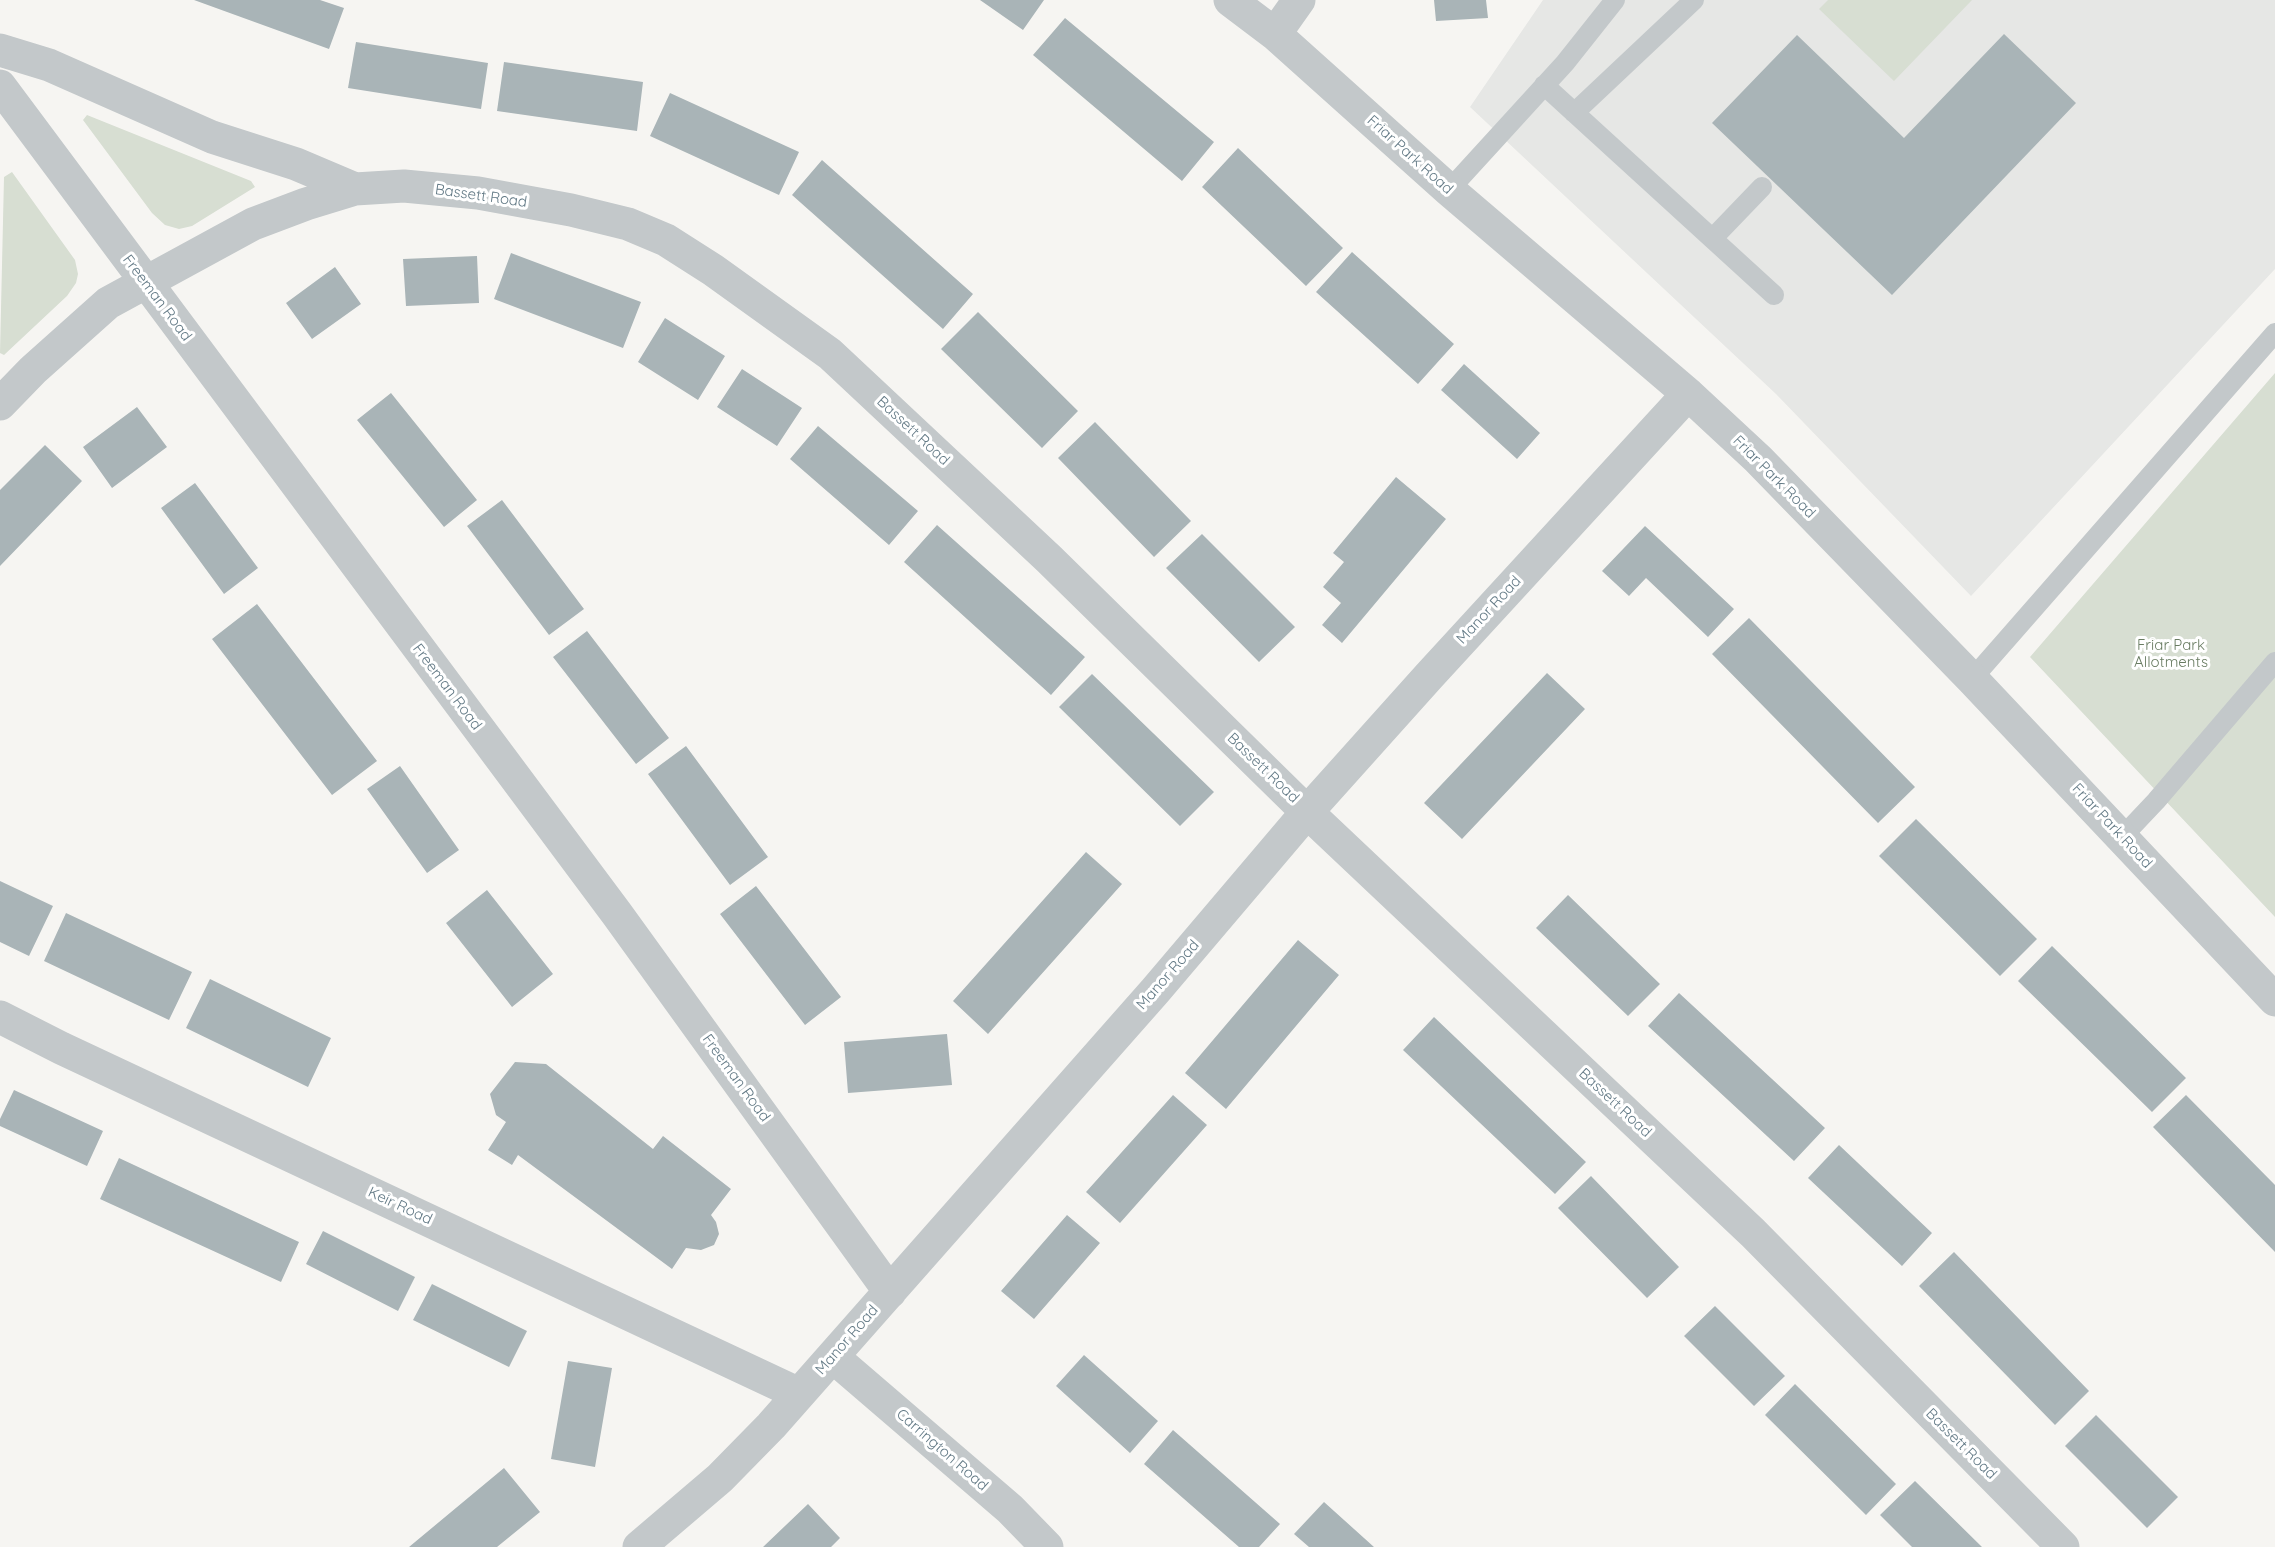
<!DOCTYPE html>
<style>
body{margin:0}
canvas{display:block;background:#f6f5f2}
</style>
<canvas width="2275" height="1547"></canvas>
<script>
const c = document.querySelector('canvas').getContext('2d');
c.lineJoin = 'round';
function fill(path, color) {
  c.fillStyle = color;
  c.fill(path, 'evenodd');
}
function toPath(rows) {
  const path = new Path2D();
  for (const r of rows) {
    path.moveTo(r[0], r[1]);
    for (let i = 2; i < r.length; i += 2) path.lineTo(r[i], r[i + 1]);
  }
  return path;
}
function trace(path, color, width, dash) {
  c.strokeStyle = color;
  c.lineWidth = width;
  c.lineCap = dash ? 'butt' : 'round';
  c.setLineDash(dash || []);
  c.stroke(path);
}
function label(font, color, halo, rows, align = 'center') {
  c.font = font + ' Quicksand,sans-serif';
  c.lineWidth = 6;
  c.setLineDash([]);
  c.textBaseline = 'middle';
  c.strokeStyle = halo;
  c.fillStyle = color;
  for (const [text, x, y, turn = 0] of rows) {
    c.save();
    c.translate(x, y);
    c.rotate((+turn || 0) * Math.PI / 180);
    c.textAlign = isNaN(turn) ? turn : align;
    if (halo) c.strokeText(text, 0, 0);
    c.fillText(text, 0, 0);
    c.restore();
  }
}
const built = toPath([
 [1543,0,2275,0,2275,269,1971,596,1776,394,1470,107]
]);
const green = toPath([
 [1828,0,1972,0,1894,81,1819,9],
 [87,115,251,181,255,187,192,226,179,229,165,225,152,213,83,120],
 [12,172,75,260,78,274,76,283,67,296,4,355,0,353,4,177],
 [2275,373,2275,917,2030,657]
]);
const building = toPath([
 [194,0,320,0,344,8,329,49],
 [980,0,1044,0,1023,30],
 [1434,0,1486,0,1488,18,1436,21],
 [1065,18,1214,142,1182,181,1033,55],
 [2004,34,2076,103,1892,295,1712,123,1797,35,1904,138],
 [356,42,488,63,481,109,348,88],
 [504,62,643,82,637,131,497,111],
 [670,93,799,152,779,195,650,136],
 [1238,148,1343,248,1306,286,1202,187],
 [822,160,973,294,943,329,792,195],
 [1352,252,1454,344,1418,384,1316,292],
 [511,253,641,302,623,348,494,299],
 [477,256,479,303,406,306,403,259],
 [335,267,361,304,312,339,286,303],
 [978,312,1078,411,1042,448,941,349],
 [665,318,725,356,698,400,638,362],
 [1464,364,1540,433,1517,459,1441,390],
 [742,369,802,408,777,446,717,407],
 [391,393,477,500,444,527,357,420],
 [137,407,167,447,112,488,83,447],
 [1095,422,1191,521,1154,557,1058,458],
 [818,426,918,511,889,545,790,459],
 [45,445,82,481,0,566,0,490],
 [1396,477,1446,519,1342,643,1322,625,1341,603,1323,587,1344,562,1333,553],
 [195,483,258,568,224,594,161,508],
 [502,500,584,609,549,635,467,526],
 [937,525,1085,657,1051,695,904,562],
 [1645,526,1734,609,1708,637,1646,578,1629,596,1602,571],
 [1202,534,1295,627,1259,662,1166,568],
 [257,604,377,761,332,795,212,639],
 [1749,618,1915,787,1878,823,1712,654],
 [587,631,669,738,636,764,553,657],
 [1547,673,1585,709,1462,839,1424,803],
 [1092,674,1214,792,1180,826,1059,707],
 [686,746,768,857,730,885,648,774],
 [400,766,459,850,427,873,367,789],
 [1916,819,2037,939,2000,976,1879,856],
 [1086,852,1122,884,988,1034,953,1001],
 [0,881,53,906,29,956,0,942],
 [756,886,841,997,805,1025,720,914],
 [487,890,553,974,512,1007,446,923],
 [1568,895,1660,984,1628,1016,1536,928],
 [66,913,192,972,169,1020,44,961],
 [1298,940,1339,975,1226,1109,1185,1073],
 [2052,946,2186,1078,2152,1112,2018,981],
 [210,979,331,1038,308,1087,186,1028],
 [1679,993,1825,1128,1794,1161,1648,1026],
 [1434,1017,1586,1162,1555,1194,1403,1050],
 [947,1034,952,1085,848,1093,844,1042],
 [515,1062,546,1064,653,1149,663,1136,731,1189,711,1215,716,1222,719,1234,714,1245,701,1250,686,1248,672,1269,518,1155,512,1165,488,1150,506,1122,496,1115,490,1094],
 [14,1090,103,1131,87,1166,0,1126,0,1119],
 [1173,1095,1207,1125,1120,1223,1086,1192],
 [2186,1095,2275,1185,2275,1252,2153,1127],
 [1839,1145,1932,1233,1902,1266,1808,1178],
 [119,1158,299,1242,281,1282,100,1199],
 [1591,1176,1679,1267,1647,1298,1558,1208],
 [1067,1215,1100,1243,1034,1319,1001,1291],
 [323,1231,415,1277,398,1311,306,1264],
 [1954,1252,2089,1391,2055,1425,1919,1286],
 [432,1284,527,1331,509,1367,413,1320],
 [1715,1306,1785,1376,1754,1406,1684,1336],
 [1084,1355,1158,1421,1130,1453,1056,1386],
 [568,1361,612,1368,595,1467,551,1459],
 [1795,1384,1896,1484,1866,1515,1765,1415],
 [2096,1415,2178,1497,2147,1528,2065,1446],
 [1173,1430,1280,1524,1259,1547,1239,1547,1144,1464],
 [504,1468,540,1512,497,1547,409,1547],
 [1915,1481,1982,1547,1912,1547,1880,1515],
 [1324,1502,1374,1547,1309,1547,1294,1534],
 [808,1504,840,1538,831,1547,763,1547]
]);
const lane = toPath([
 [1544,85,1774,295],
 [1574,113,1694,0],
 [1449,190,1565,63,1615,0],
 [1713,238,1762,187],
 [1972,679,2275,333],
 [2122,837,2156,801,2275,662]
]);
const street = toPath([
 [1230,0,1275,34,1449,190,1688,394,1758,459,1972,679,2275,1000],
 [1275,34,1299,0],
 [0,50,49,65,212,137,296,164,355,189],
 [0,86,617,914,890,1292],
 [0,404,33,370,108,303,253,224,306,204,355,189,404,186,478,193,571,210,628,224,666,240,713,270,830,354,1049,559,1307,812,1753,1233,2063,1547],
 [0,1017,61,1048,799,1394],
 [833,1357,1010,1509,1047,1547],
 [639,1547,720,1478,771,1426,1155,991,1307,812,1429,676,1688,394]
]);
const streetNames = [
 ["Friar Park Road",1410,155,42],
 ["Bassett Road",481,196,8],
 ["Freeman Road",157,298,53],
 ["Bassett Road",913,431,43],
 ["Friar Park Road",1774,477,45],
 ["Manor Road",1489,610,-47],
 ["Freeman Road",447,687,53],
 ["Bassett Road",1263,768,44],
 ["Friar Park Road",2112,826,47],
 ["Manor Road",1168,975,-49],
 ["Freeman Road",736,1078,54],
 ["Bassett Road",1615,1103,43],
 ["Keir Road",400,1206,25],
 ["Manor Road",847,1340,-49],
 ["Bassett Road",1961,1444,45],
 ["Carrington Road",942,1450,41]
];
const parkNames = [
 ["Friar Park",2171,645],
 ["Allotments",2171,662]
];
fill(built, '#e6e7e5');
fill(green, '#d7ded2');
fill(building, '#a9b4b7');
trace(lane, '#c3c8ca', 20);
trace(street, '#c3c8ca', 33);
label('15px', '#627985', '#fff', streetNames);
label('15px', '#697c62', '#fff', parkNames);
</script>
